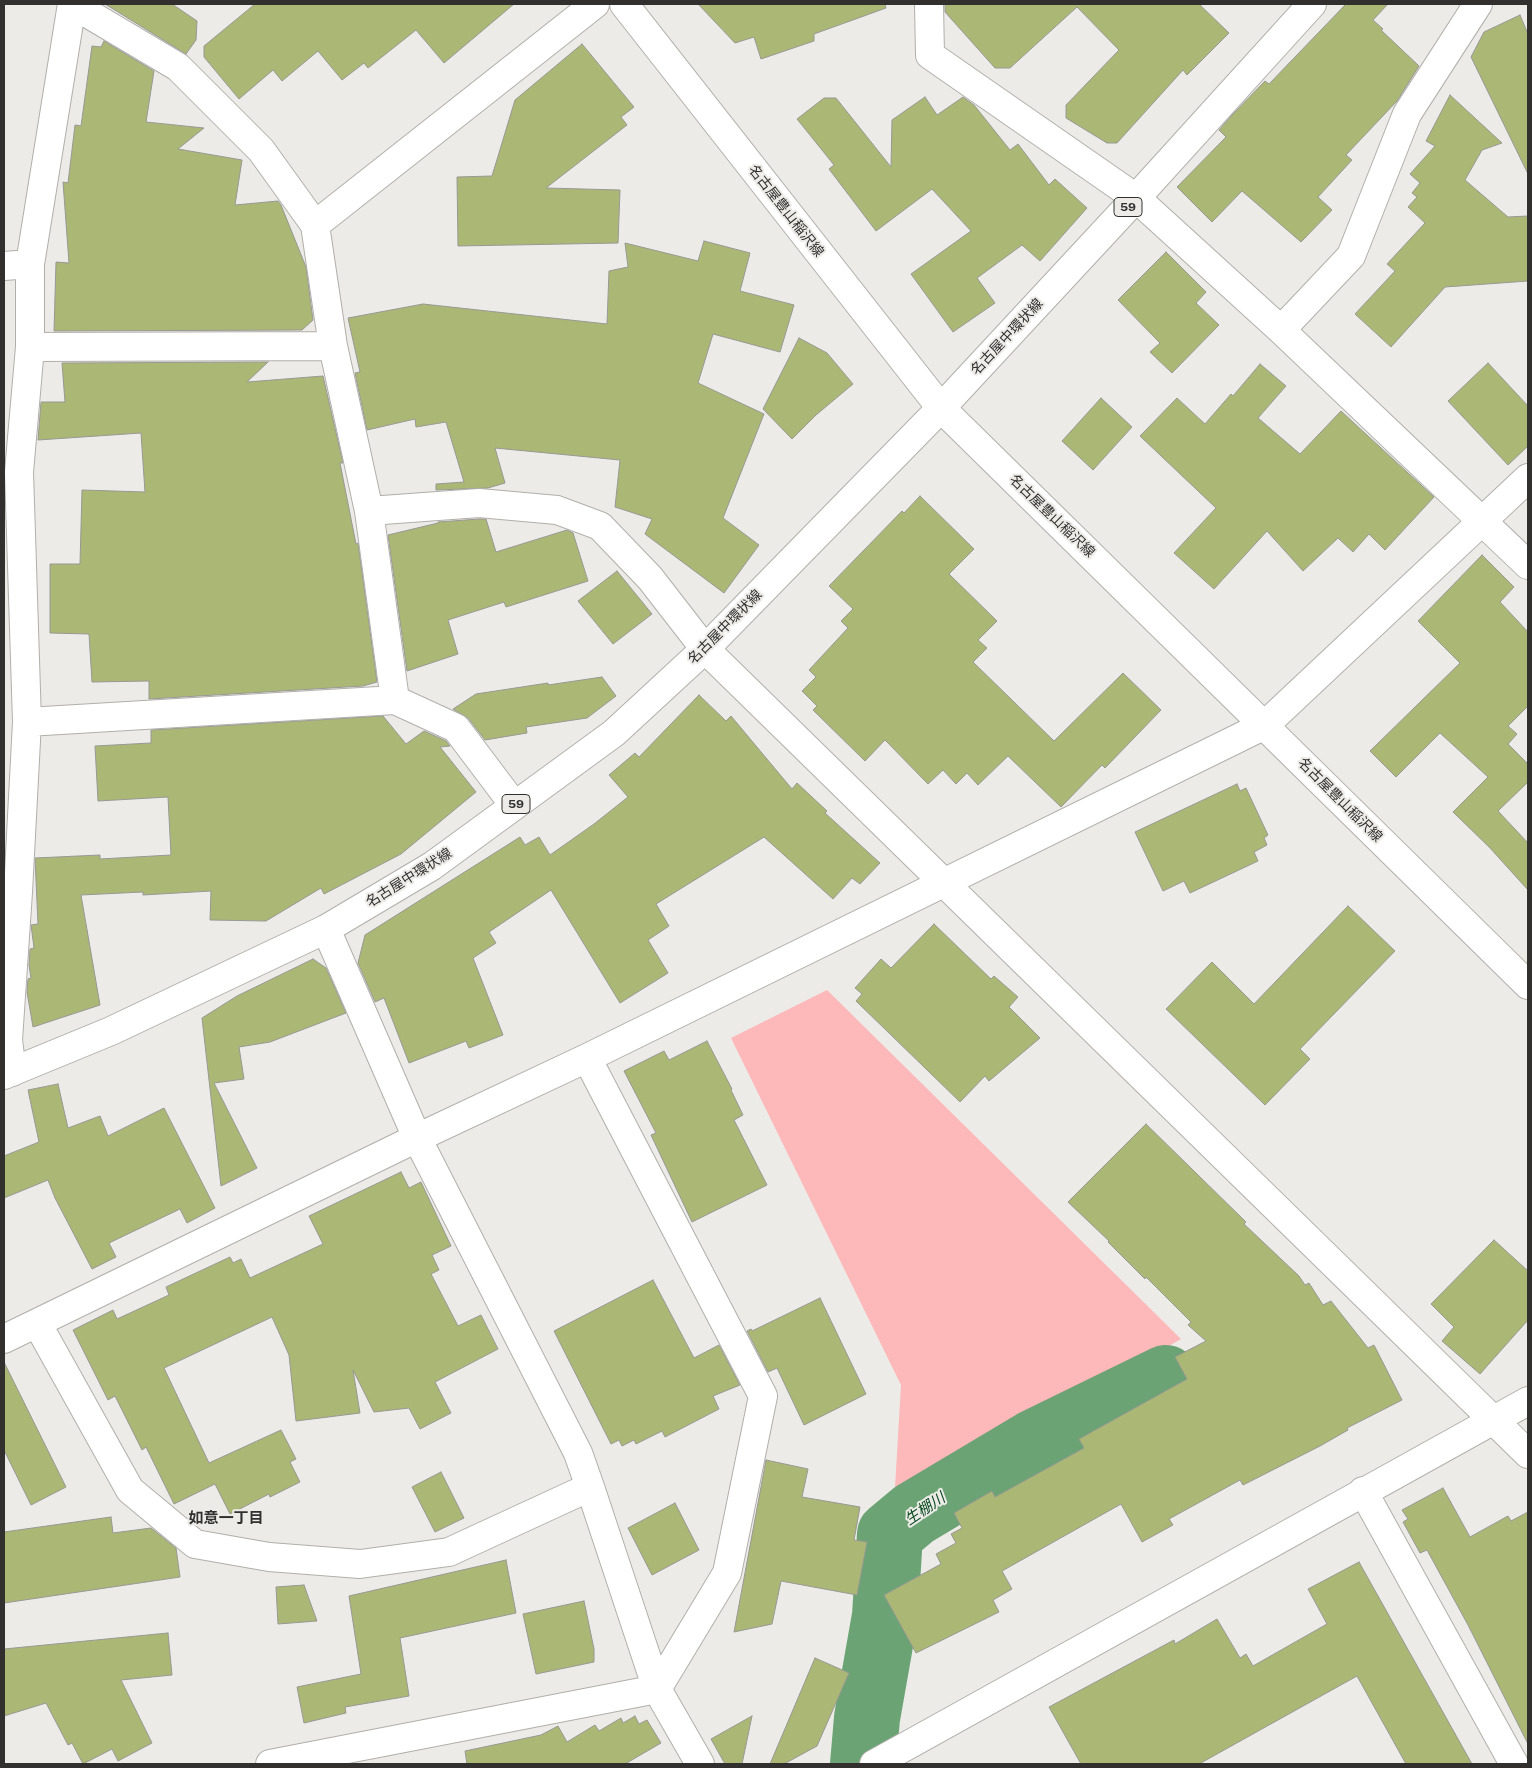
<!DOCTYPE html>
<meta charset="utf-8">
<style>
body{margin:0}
#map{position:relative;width:1532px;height:1768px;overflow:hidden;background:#edebe7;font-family:"Public Sans",sans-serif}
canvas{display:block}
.frame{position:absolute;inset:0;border:5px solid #31302f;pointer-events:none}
</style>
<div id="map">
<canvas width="1532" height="1768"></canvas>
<div class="frame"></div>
</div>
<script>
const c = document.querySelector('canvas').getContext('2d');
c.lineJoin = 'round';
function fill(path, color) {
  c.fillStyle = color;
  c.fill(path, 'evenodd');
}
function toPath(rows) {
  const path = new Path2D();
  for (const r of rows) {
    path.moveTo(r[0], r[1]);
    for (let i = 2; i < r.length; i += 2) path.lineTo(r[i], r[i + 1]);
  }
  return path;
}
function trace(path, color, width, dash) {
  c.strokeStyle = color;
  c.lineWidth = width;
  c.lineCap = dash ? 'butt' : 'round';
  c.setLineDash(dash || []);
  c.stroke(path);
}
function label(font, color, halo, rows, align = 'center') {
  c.font = font + ' "Public Sans","Noto Sans JP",sans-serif';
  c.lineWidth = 4;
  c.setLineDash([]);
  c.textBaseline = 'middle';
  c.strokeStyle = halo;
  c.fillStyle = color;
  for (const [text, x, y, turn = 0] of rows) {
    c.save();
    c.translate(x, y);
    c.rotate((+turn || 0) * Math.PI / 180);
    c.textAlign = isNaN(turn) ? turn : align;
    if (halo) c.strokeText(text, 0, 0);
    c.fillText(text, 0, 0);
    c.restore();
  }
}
const green = toPath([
 [827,990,1181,1339,894,1504,901,1385,731,1038]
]);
const river = toPath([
 [863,1764,867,1718,885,1616,890,1534,914,1514,1033,1443,1166,1378]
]);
const building = toPath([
 [105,4,172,4,197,21,196,40,186,54,105,4],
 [255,4,514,4,444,63,416,30,368,68,364,63,342,80,318,51,282,81,273,70,239,99,204,57,204,46,255,4],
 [698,4,885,4,886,8,814,34,814,41,761,59,754,37,735,43,698,4],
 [945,4,1199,4,1229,33,1187,75,1183,70,1117,143,1107,143,1066,118,1066,105,1119,50,1077,7,1010,68,995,68,945,12,945,4],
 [1346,4,1388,4,1373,20,1383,29,1381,30,1419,66,1397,101,1346,155,1352,160,1318,197,1332,210,1301,242,1242,191,1212,222,1177,187,1226,137,1219,130,1232,115,1265,81,1269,84,1346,4],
 [1520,15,1528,34,1528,174,1471,57,1484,32,1520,15],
 [104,41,154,71,146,122,204,128,178,149,242,160,235,205,278,201,281,205,306,267,313,320,302,330,54,331,56,262,69,263,63,182,68,183,75,125,81,126,92,46,101,47,104,41],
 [582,44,634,107,621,117,627,125,546,188,620,190,618,243,458,246,457,177,492,176,515,100,582,44],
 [1450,95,1502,143,1482,150,1465,180,1508,217,1528,216,1528,281,1445,287,1391,347,1355,314,1395,271,1387,264,1425,223,1408,207,1417,197,1412,193,1420,183,1410,174,1435,146,1426,141,1450,95],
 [925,97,937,115,963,97,974,105,1010,150,1018,144,1049,185,1055,179,1087,208,1040,261,1022,245,977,278,995,303,953,332,911,274,971,231,932,189,876,231,829,169,834,165,797,119,824,98,836,98,891,167,892,120,925,97],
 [704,241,750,253,740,291,794,305,780,352,713,334,698,383,764,414,723,518,759,545,724,593,645,534,652,519,615,507,620,460,495,448,505,483,488,488,436,490,436,484,464,482,446,422,416,427,415,419,367,430,355,373,360,372,348,318,423,304,607,324,609,271,628,267,625,243,698,261,704,241],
 [1166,252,1206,292,1196,303,1219,325,1172,373,1150,352,1160,343,1118,300,1166,252],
 [799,338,827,353,853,384,816,415,792,439,763,409,799,338],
 [268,362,247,382,323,376,343,463,340,463,356,544,358,543,377,682,363,686,149,699,149,681,92,682,89,634,50,633,50,564,80,564,82,490,145,492,141,433,38,440,41,402,65,402,62,363,268,362],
 [1488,363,1528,406,1528,446,1508,465,1448,401,1488,363],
 [1260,364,1286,386,1258,418,1300,454,1341,411,1434,497,1385,550,1369,534,1353,552,1338,538,1303,571,1267,531,1214,589,1174,553,1216,508,1140,436,1177,398,1205,424,1231,394,1233,396,1260,364],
 [1101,398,1132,427,1093,470,1062,441,1101,398],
 [920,496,974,549,949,574,997,621,978,640,987,648,973,662,1054,741,1123,673,1161,710,1105,768,1102,765,1061,807,1008,756,978,785,967,773,956,784,943,770,928,784,885,740,865,761,813,710,817,706,802,691,816,677,809,670,848,628,841,621,853,609,829,586,902,511,904,513,920,496],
 [479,519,486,519,496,552,567,530,573,533,588,581,506,607,504,602,448,620,458,654,407,671,388,535,438,523,438,522,479,519],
 [1482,555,1514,587,1500,602,1528,632,1528,706,1508,726,1517,734,1508,744,1528,764,1528,782,1498,811,1528,843,1528,890,1490,848,1453,812,1488,777,1440,733,1396,777,1370,751,1460,663,1418,621,1482,555],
 [617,571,652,614,613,644,578,601,617,571],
 [602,677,616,696,587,718,526,727,527,733,485,740,468,718,453,709,476,694,548,683,548,685,602,677],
 [699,695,726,721,731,716,792,789,797,783,827,811,825,813,880,863,860,884,852,878,833,899,764,837,656,904,669,926,648,940,668,973,620,1003,551,890,489,932,496,943,473,958,503,1035,469,1048,466,1041,409,1063,384,998,375,1002,358,963,365,935,520,837,525,845,539,837,550,855,594,824,628,797,609,775,635,753,639,757,699,695],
 [383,716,406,744,424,731,446,741,450,746,440,747,476,792,401,854,324,894,321,888,266,921,210,920,211,891,143,895,143,892,81,895,100,1005,33,1027,27,992,28,979,31,978,29,965,30,949,34,948,31,925,38,924,35,858,100,855,100,859,171,855,168,797,98,801,95,746,151,743,151,730,383,716],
 [1237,784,1240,791,1246,788,1268,835,1264,838,1267,845,1254,852,1258,861,1190,893,1184,881,1163,891,1135,832,1237,784],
 [1348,906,1395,951,1300,1049,1310,1059,1265,1105,1166,1009,1212,962,1254,1004,1348,906],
 [934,924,991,979,994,976,1018,997,1009,1007,1040,1038,989,1081,985,1076,960,1102,856,1001,862,994,855,988,881,959,891,968,934,924],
 [313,959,326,968,346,1013,270,1042,239,1047,244,1079,214,1083,257,1168,221,1186,202,1018,237,996,313,959],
 [707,1041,732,1089,731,1090,743,1115,734,1120,767,1185,692,1222,651,1135,656,1133,624,1071,664,1051,669,1060,707,1041],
 [58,1084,68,1128,100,1116,108,1136,164,1108,215,1208,187,1223,180,1209,109,1243,116,1257,92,1269,55,1198,48,1180,4,1198,4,1156,39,1142,28,1090,58,1084],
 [1146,1124,1246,1222,1244,1224,1299,1276,1305,1285,1309,1283,1323,1305,1331,1301,1368,1348,1374,1345,1402,1400,1347,1428,1348,1430,1320,1446,1243,1485,1240,1480,1169,1519,1173,1525,1142,1542,1121,1504,1002,1571,1012,1589,993,1600,999,1612,916,1653,884,1595,941,1564,936,1554,956,1543,951,1534,962,1528,954,1513,992,1491,995,1497,1084,1448,1079,1439,1187,1379,1175,1357,1206,1341,1188,1325,1191,1322,1146,1277,1145,1279,1108,1242,1109,1241,1068,1202,1146,1124],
 [401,1172,409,1188,421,1182,451,1246,432,1255,439,1270,431,1274,458,1326,481,1315,498,1349,435,1382,451,1413,420,1429,409,1408,374,1412,353,1370,360,1413,296,1421,289,1355,272,1317,164,1368,209,1463,281,1430,296,1459,290,1462,300,1482,270,1497,269,1494,230,1514,215,1484,174,1504,146,1447,142,1450,115,1396,108,1400,73,1330,113,1310,117,1319,169,1295,166,1287,230,1257,233,1263,241,1259,250,1278,323,1244,309,1216,401,1172],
 [1494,1240,1528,1271,1528,1320,1480,1374,1442,1341,1454,1327,1431,1304,1494,1240],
 [653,1280,694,1358,719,1345,740,1385,713,1396,719,1409,665,1437,662,1431,636,1444,634,1440,622,1446,619,1440,611,1444,554,1331,653,1280],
 [820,1298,866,1394,804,1425,777,1368,768,1372,747,1331,751,1329,752,1331,820,1298],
 [4,1362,66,1487,31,1505,4,1450,4,1362],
 [766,1460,808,1469,802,1497,860,1507,854,1540,867,1542,857,1595,781,1581,772,1624,734,1632,766,1460],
 [441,1472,464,1518,435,1532,412,1487,441,1472],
 [1443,1488,1470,1537,1508,1516,1511,1521,1528,1512,1528,1744,1468,1625,1427,1550,1420,1553,1403,1522,1408,1519,1402,1510,1443,1488],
 [675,1503,699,1550,652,1575,628,1528,675,1503],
 [111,1517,113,1533,151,1528,176,1548,180,1577,4,1603,4,1532,111,1517],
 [506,1560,516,1613,400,1638,409,1696,345,1707,346,1713,304,1723,297,1687,361,1674,349,1596,506,1560],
 [1359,1562,1472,1764,1406,1764,1357,1676,1199,1764,1081,1764,1049,1707,1174,1640,1175,1644,1217,1619,1240,1658,1246,1654,1253,1666,1327,1624,1308,1589,1359,1562],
 [304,1585,317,1621,278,1624,276,1587,304,1585],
 [584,1601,594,1649,594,1662,536,1674,523,1614,584,1601],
 [168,1633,172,1675,121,1680,152,1743,118,1761,112,1749,83,1764,72,1743,68,1745,46,1703,4,1716,4,1649,168,1633],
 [815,1658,849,1673,817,1746,784,1764,770,1764,815,1658],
 [635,1716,639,1724,647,1720,661,1743,625,1764,467,1764,465,1751,541,1735,558,1726,567,1742,595,1725,599,1731,621,1718,623,1723,635,1716],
 [752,1716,742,1764,725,1764,711,1739,752,1716]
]);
const street = toPath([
 [929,4,930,55,1136,198,1281,330,1528,565],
 [315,225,595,4],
 [4,266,30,264],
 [1281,330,1351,256,1407,114,1478,4],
 [30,347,333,346],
 [369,511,479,503,557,510,600,526,650,578,705,649,1528,1454],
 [27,722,395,700,456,728,514,805],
 [326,929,417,1138,578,1453,590,1487,657,1689,700,1764],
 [12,1072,8,1040,18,892,27,722,19,472,30,347,30,264,72,4,178,67,261,150,315,225,333,346,369,511,395,700],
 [37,1323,130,1490,195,1544,269,1557,360,1564,449,1552,590,1487],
 [4,1339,417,1138,587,1058,1265,725,1528,478],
 [1363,1491,1514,1764],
 [270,1764,657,1689,727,1573,763,1396,587,1058]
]);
const secondary = toPath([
 [624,4,941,408,1528,985],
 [874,1764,1528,1401]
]);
const primary = toPath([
 [4,1075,111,1031,326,929,432,866,614,733,705,649,941,408,1136,198,1312,4]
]);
const shields = [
 [1128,207,28],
 [516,804,28]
];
const shieldNames = [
 ["59",1128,207],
 ["59",516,804]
];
const streetNames = [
 ["名古屋豊山稲沢線",786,211,52],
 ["名古屋中環状線",1007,337,-47],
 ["名古屋豊山稲沢線",1052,516,44],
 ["名古屋中環状線",725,627,-45],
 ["名古屋豊山稲沢線",1340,800,45],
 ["名古屋中環状線",409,878,-32]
];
const waterNames = [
 ["生棚川",925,1509,-34]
];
const neighbourhoodNames = [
 ["如意一丁目",226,1518]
];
fill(green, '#fdb8b9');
trace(river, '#6ba375', 66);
fill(building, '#abb774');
trace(building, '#979894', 1);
trace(street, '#b1afab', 30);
trace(secondary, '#b1afab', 30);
trace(primary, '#b1afab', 30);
trace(street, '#fff', 28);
trace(secondary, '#fff', 28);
trace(primary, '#fff', 28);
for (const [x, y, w] of shields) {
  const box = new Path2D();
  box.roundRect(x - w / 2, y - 9.5, w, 19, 4);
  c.fillStyle = '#edebe7';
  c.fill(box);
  trace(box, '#31302f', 1);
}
label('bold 12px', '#31302f', null, shieldNames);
label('14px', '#31302f', '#edebe7', streetNames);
label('italic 15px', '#054a1e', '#edebe7', waterNames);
label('bold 15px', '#31302f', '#edebe7', neighbourhoodNames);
</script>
